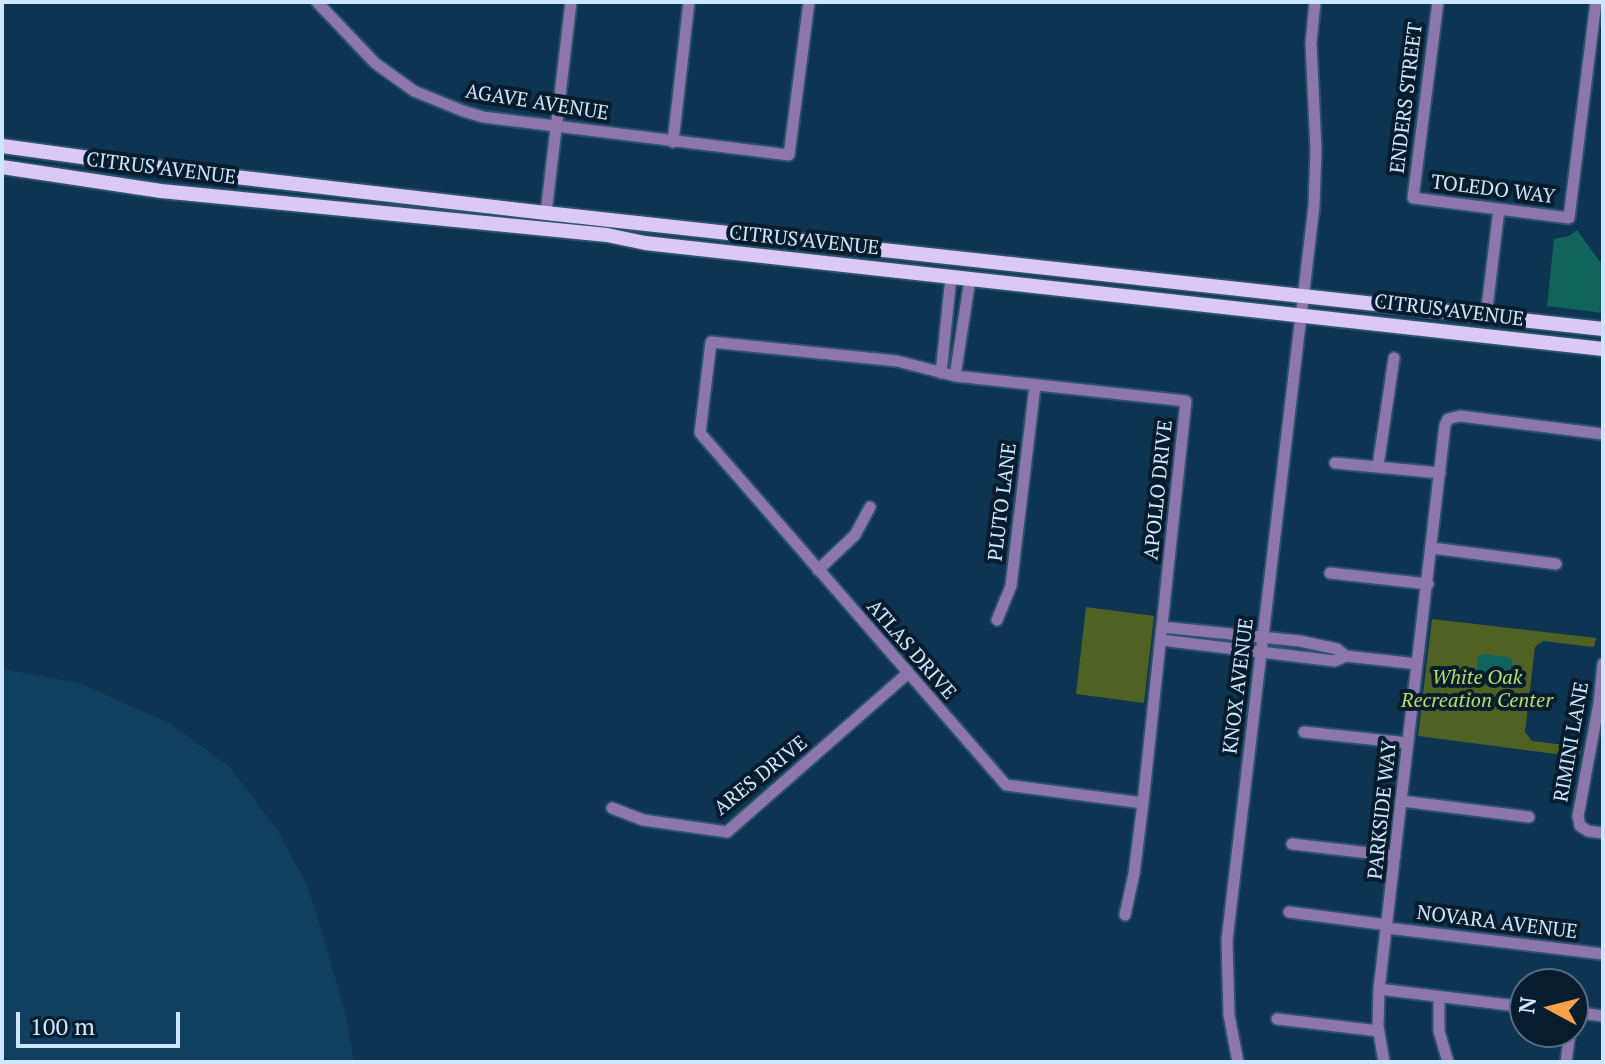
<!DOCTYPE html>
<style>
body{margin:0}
#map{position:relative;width:1605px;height:1064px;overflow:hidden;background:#0d3551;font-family:"PT Serif",serif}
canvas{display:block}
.frame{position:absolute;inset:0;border:4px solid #cce7fd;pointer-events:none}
.north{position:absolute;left:1509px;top:968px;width:80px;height:80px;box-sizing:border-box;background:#071c2c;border:2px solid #566d80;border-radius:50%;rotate:277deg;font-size:22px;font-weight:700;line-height:32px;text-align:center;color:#cce7fd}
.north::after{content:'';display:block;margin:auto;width:28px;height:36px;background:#f7a248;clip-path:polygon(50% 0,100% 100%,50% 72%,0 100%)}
.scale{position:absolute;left:16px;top:1012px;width:164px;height:36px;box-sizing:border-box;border:4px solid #cce7fd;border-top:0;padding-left:10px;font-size:24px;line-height:28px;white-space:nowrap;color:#cce7fd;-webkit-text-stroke:6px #071c2c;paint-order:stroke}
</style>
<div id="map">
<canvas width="1605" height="1064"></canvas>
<div class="frame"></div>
<div class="north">N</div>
<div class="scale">100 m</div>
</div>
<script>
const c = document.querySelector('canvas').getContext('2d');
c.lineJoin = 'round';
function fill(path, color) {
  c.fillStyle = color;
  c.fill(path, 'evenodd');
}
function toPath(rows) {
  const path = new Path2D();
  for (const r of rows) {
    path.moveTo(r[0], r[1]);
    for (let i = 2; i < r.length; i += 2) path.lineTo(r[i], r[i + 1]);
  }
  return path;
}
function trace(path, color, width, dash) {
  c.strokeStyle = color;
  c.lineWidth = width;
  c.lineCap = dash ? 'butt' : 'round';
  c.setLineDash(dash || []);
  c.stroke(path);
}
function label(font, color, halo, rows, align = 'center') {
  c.font = font + ' "PT Serif",serif';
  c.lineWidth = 8;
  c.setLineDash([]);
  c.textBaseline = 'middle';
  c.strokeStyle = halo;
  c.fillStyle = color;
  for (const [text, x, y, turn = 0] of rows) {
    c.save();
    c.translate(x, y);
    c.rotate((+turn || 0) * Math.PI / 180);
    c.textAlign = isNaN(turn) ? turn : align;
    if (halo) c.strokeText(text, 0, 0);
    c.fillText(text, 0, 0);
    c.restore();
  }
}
const built = toPath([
 [2,669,79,683,169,723,230,767,278,831,309,889,344,1008,354,1062,9,1062,2,1053]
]);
const green = toPath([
 [1086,607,1154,616,1144,703,1076,694],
 [1432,619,1596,638,1594,647,1543,641,1535,647,1525,732,1532,741,1582,747,1579,757,1418,736]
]);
const water = toPath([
 [1577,230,1603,266,1603,313,1547,306,1554,239,1569,236],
 [1483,654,1508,657,1513,661,1511,674,1506,677,1481,674,1476,670,1478,657]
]);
const minor = toPath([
 [317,2,375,63,414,91,463,111,483,117,789,155,809,2],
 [1438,2,1413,198,1569,218,1596,2],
 [673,142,689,2],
 [546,213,571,2],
 [1486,316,1499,209],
 [941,373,951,277],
 [955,376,970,279],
 [1335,463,1440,473],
 [1378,466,1394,358],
 [1432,548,1556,564],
 [818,570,855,535,870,507],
 [1330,573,1428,584],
 [997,620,1011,586,1035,386],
 [1162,627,1300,641,1337,649,1346,656,1417,664],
 [1161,640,1335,661,1346,656],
 [1603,664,1599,703,1578,816,1580,826,1588,831,1603,833],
 [1304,732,1408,743],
 [1402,801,1529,817],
 [612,808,643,820,727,832,907,674],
 [1292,844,1395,856],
 [1289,912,1387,925],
 [1125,915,1134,874,1143,803,1186,401,955,376,897,361,711,342,700,433,1006,785,1143,803],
 [1387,928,1603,954],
 [1379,989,1525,1007],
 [1439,997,1439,1031,1448,1062],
 [1573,1012,1603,1016],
 [1277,1019,1379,1031],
 [1238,1062,1229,1015,1227,940,1314,206,1316,150,1311,43,1315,2],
 [1384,1062,1378,1026,1379,989,1445,425,1448,419,1460,416,1603,434],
 [1566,1062,1570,1032]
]);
const major = toPath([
 [2,146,184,171,546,213,1603,329],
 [2,167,161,191,607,235,645,243,1603,349]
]);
const streetNames = [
 ["ENDERS STREET",1407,98,-83],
 ["AGAVE AVENUE",537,103,9],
 ["CITRUS AVENUE",161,169,7],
 ["TOLEDO WAY",1493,190,7],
 ["CITRUS AVENUE",804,241,6],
 ["CITRUS AVENUE",1449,311,7],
 ["APOLLO DRIVE",1159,490,-84],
 ["PLUTO LANE",1003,502,-83],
 ["ATLAS DRIVE",911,650,49],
 ["KNOX AVENUE",1239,686,-83],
 ["RIMINI LANE",1572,742,-80],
 ["ARES DRIVE",761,776,-39],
 ["PARKSIDE WAY",1383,810,-84],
 ["NOVARA AVENUE",1497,923,7]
];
const parkNames = [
 ["White Oak",1477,678],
 ["Recreation Center",1477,701]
];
fill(built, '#113f60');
fill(green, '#4f6223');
fill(water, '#10645b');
trace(minor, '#2c516d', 15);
trace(major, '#2c516d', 18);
trace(minor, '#8d76ab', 11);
trace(major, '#dbc8f5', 14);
label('20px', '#cce7fd', '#071c2c', streetNames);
label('italic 20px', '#b9df64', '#071c2c', parkNames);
</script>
